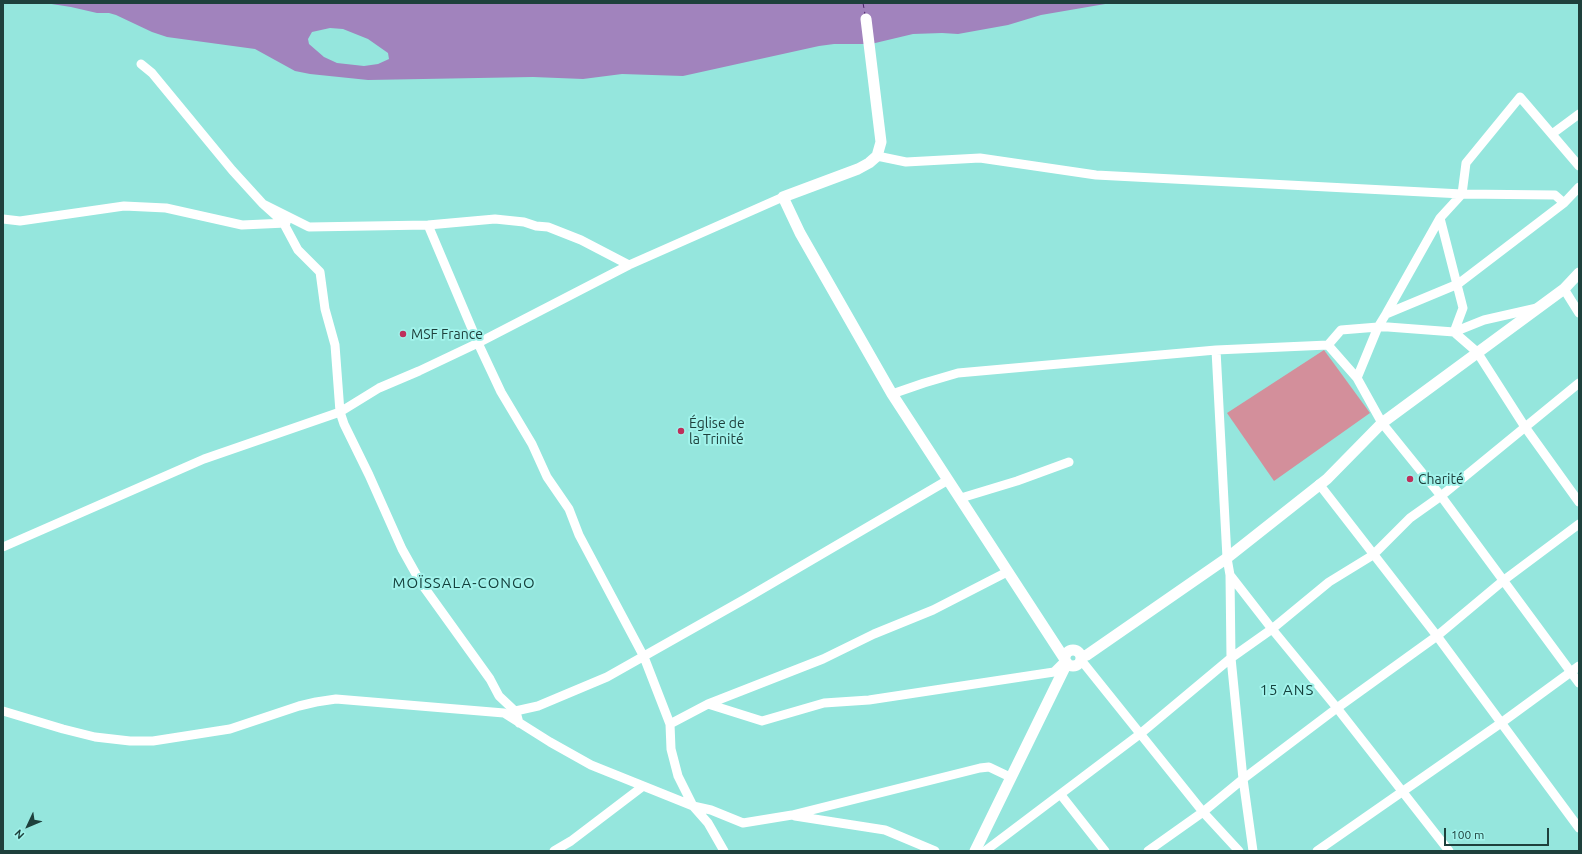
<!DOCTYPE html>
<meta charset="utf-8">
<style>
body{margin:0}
#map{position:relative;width:1582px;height:854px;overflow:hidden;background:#95e6dd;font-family:Ubuntu,sans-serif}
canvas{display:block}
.frame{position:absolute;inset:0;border:4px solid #1e403c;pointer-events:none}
.north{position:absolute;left:8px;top:806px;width:40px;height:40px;-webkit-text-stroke:3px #a2f3eb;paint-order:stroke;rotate:226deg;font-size:11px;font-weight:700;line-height:16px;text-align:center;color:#1e403c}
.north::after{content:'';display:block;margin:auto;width:14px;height:18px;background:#1e403c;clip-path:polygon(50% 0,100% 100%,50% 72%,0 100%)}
.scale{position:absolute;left:1444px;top:828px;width:105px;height:18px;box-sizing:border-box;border:2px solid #1e403c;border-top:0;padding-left:5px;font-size:12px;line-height:14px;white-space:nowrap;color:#1e403c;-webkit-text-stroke:3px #a2f3eb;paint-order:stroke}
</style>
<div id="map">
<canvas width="1582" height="854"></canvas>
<div class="frame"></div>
<div class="north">N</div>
<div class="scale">100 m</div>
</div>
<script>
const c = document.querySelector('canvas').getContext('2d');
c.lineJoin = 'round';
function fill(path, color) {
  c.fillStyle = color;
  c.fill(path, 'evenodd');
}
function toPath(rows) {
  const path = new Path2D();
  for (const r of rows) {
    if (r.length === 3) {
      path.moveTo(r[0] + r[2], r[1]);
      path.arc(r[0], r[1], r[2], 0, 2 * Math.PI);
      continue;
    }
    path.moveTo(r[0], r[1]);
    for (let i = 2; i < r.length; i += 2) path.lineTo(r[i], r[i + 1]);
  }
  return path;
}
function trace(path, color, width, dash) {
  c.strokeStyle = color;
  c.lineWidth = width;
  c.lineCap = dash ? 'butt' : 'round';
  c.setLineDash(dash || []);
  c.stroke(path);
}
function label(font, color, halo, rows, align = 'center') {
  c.font = font + ' Ubuntu,sans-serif';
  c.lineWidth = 4;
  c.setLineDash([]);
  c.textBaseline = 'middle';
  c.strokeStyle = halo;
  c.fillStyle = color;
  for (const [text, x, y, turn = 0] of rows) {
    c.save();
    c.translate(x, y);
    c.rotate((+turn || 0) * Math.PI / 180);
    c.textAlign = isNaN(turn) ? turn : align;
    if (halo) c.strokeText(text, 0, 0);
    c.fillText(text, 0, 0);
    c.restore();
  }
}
const green = toPath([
 [1324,350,1370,413,1274,481,1227,413]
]);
const water = toPath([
 [45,3,1111,3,1041,15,1008,25,958,34,942,33,913,34,871,44,834,44,819,46,683,76,622,74,583,79,533,77,368,80,310,74,295,71,255,49,167,37,152,32,116,15,109,13,97,13,71,7],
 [330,28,343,29,368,39,388,53,389,59,378,64,364,66,337,63,324,57,309,44,308,39,312,32]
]);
const ferry = toPath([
 [863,3,865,14]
]);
const minor = toPath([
 [141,64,152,73,232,170,263,204,309,227,428,225,495,219,524,222,536,226,548,227,581,240,629,265],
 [1552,134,1579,114],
 [877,156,906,162,980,158,1096,175,1462,194,1555,195,1564,203],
 [263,204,283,222,298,250,320,272,325,309,335,345,340,412,344,424,369,475,402,549,421,583,490,679,499,696,516,712,519,723],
 [1440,218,1463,308,1454,332,1477,352,1525,427,1579,502],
 [3,219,20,221,124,206,166,208,242,225,286,223],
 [428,225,478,343,501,392,532,444,547,477,569,509,579,535,644,657,670,724,671,749,678,776,693,806,708,823,724,851],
 [1564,289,1579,313],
 [1386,314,1458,284,1564,203,1579,187],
 [1328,345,1357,378,1382,423,1441,496,1579,683],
 [1216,350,1227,558,1230,575,1231,658,1243,779,1253,851],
 [1357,378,1378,327,1386,314,1440,218,1462,194,1466,163,1520,97,1579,166],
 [892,394,924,383,958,373,1216,350,1328,345,1341,330,1378,327,1388,327,1454,332,1484,320,1537,308],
 [1319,484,1437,636,1579,828],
 [961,498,1017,481,1069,462],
 [3,547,204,459,340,412,379,388,419,371,478,343,629,265,783,197],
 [1230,575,1272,629,1337,708,1449,851],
 [1081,660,1203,812,1239,851],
 [708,704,762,721,824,703,869,700,1054,672,1065,661],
 [3,711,63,729,95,737,130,741,153,741,230,729,299,706,316,702,336,699,504,713,550,742,591,765,693,806,711,810,743,823,792,815,980,768,989,767,1010,777],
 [511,712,538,706,607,677,745,599,948,480],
 [670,724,708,704,823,659,874,634,933,610,1007,572],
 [1061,795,1105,851],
 [795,816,885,830,935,851],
 [554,851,571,841,642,787],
 [985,851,1140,734,1231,658,1272,629,1329,582,1373,555,1410,518,1441,496,1579,383],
 [1148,851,1203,812,1243,779,1337,708,1437,636,1504,580,1579,524],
 [1317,851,1501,723,1579,666]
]);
const major = toPath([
 [866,19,881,142,877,156,869,163,858,169,783,197,800,233,892,394,1064,658],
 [1073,658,8],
 [1081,657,1087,655,1227,558,1327,479,1382,423,1564,289,1579,273],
 [975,851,1067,663]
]);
const markers = [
 [403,334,4,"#be2f5b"],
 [681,431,4,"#be2f5b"],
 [1410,479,4,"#be2f5b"]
];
const poiNames = [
 ["MSF France",411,334],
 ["Église de",689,423],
 ["la Trinité",689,439],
 ["Charité",1418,479]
];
const neighbourhoodNames = [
 ["MOÏSSALA-CONGO",464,583],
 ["15 ANS",1287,690]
];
fill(green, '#d38f9b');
fill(water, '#a183bd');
trace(ferry, '#4a2268', 1, [5, 4]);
trace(minor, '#fff', 9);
trace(major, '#fff', 11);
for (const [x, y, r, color] of markers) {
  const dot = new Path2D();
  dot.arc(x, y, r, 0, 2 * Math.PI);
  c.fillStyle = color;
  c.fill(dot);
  trace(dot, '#a2f3eb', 1.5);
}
label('14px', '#1e403c', '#a2f3eb', poiNames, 'left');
c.letterSpacing = '1px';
label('15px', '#14403c', '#a2f3eb', neighbourhoodNames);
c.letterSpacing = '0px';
</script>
